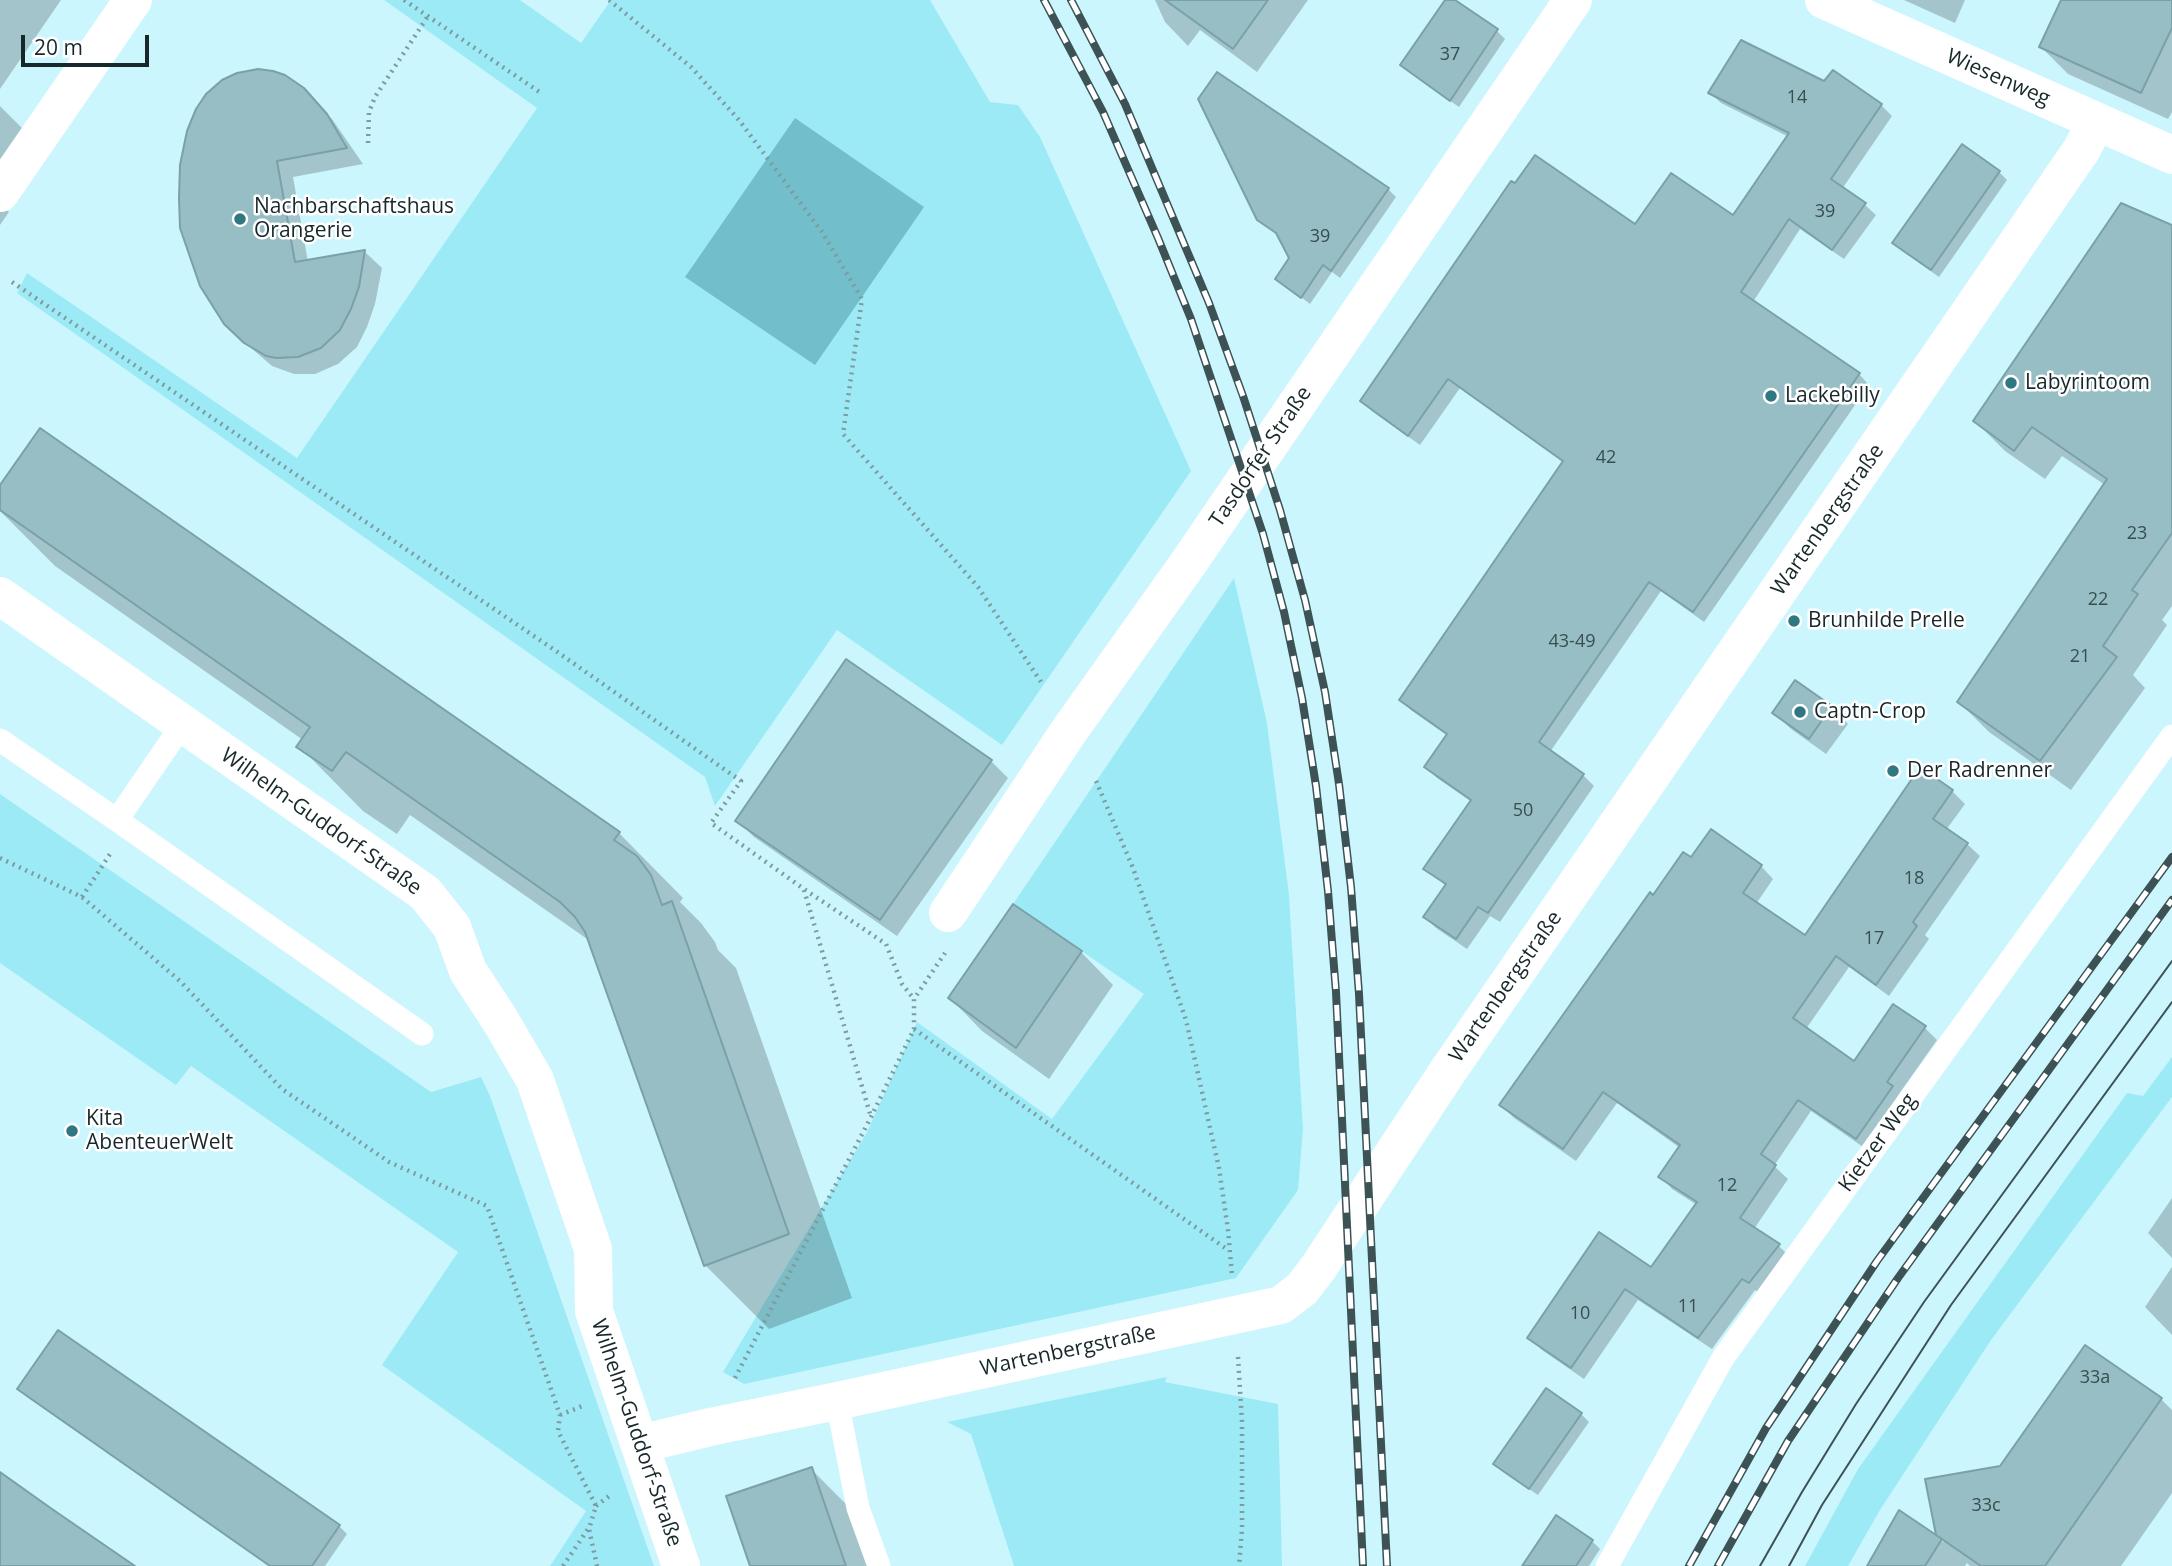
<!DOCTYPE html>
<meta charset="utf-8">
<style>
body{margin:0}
#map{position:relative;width:2172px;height:1566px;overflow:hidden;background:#ccf6fd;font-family:"Open Sans",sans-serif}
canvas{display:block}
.scale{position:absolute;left:21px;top:35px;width:128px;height:32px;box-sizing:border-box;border:4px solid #18282a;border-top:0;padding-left:9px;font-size:21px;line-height:24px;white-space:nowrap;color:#18282a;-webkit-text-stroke:5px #fff;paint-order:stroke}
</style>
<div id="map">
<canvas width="2172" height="1566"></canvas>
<div class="scale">20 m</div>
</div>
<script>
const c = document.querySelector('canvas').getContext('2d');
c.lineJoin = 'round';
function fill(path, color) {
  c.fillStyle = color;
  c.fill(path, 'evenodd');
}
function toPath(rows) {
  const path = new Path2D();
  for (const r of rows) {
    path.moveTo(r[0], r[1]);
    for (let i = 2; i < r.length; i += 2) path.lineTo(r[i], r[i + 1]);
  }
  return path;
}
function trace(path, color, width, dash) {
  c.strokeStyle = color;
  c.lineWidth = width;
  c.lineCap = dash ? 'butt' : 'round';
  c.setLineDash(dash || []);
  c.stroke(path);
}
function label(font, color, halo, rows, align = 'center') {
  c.font = font + ' "Open Sans",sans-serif';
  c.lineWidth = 5;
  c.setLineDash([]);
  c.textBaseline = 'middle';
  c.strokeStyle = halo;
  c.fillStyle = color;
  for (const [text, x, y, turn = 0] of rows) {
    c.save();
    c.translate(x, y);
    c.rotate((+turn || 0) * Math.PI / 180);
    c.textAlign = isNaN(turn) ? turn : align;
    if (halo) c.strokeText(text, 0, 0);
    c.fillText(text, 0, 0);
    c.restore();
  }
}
const green = toPath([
 [384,0,520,0,581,43,611,0,930,0,990,102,1018,105,1040,137,1191,471,1002,745,837,630,715,806,705,777,17,293,27,273,297,458,537,108],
 [1234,578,1267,723,1289,895,1303,1129,1298,1190,1236,1278,744,1384,723,1372,867,1132,917,1022,1052,1119,1144,994,1013,904],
 [0,794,431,1092,481,1077,490,1096,654,1566,550,1566,586,1511,382,1365,458,1252,191,1066,176,1085,0,963],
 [2172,1057,2172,1097,1991,1340,1880,1510,1848,1566,1805,1566,1858,1469,2127,1093,2143,1096],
 [1167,1377,1165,1382,1278,1404,1282,1566,1014,1566,971,1434,947,1422]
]);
const forest = toPath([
 [795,118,924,207,815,365,685,277]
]);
const shadow = toPath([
 [0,0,61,0,0,89],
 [1155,0,1308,0,1257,72,1200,30,1188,46,1165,22],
 [1447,0,1452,0,1497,31,1505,39,1459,107,1410,73,1402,65],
 [1904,0,1965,0,1955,23],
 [2063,0,2172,0,2172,112,2168,119,2068,74,2041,47],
 [1834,73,1881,105,1892,116,1842,189,1865,205,1876,215,1844,259,1800,229,1753,302,1859,374,1869,385,1704,622,1661,591,1550,752,1583,775,1594,786,1500,922,1490,916,1467,949,1436,928,1425,917,1446,886,1426,868,1472,802,1437,778,1426,767,1448,736,1412,711,1401,700,1564,463,1460,388,1420,445,1373,412,1362,401,1635,227,1734,218,1789,137,1721,103,1710,93,1824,83],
 [303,89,332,119,363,164,293,177,308,262,365,252,382,268,375,304,367,327,357,347,338,364,315,374,294,374,272,366,243,341,208,298],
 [0,106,38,144,0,200],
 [1999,172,2007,180,1939,277,1902,251,1894,243],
 [1388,189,1396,197,1340,278,1332,272,1310,304,1277,279,1291,259,1280,237,1259,219],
 [0,203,9,212,0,225],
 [2172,227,2172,606,2162,620,2167,625,2133,675,2145,688,2071,790,1989,732,1959,702,2105,485,2062,456,2045,479,2005,451,1975,421],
 [0,488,619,833,683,898,680,902,701,923,715,942,718,950,736,968,852,1298,769,1329,705,1265,590,941,410,815,397,834,363,811,299,746,303,740,55,566,0,511],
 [1831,707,1848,724,1826,754,1791,729,1774,713],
 [991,761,1008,778,897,936,754,837,737,820],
 [1921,769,1952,791,1965,804,1946,830,1967,844,1980,856,1925,935,1929,939,1889,996,1849,967,1806,1029,1854,1063,1924,1027,1937,1040,1899,1094,1869,1151,1811,1111,1774,1166,1788,1179,1754,1229,1779,1246,1791,1258,1762,1295,1755,1290,1712,1349,1638,1300,1584,1379,1542,1350,1530,1338,1651,1269,1697,1205,1672,1189,1660,1176,1680,1148,1617,1103,1576,1161,1514,1118,1501,1105,1653,897,1691,859,1761,866,1773,879,1756,904,1805,938],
 [1081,952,1113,985,1049,1079,982,1031,950,998],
 [2172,1198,2172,1258,2148,1233],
 [2172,1267,2172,1335,2145,1307],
 [19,1389,339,1526,347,1534,325,1566,270,1566,27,1397],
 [2161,1399,2172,1410,2172,1493,2121,1566,1970,1566,1967,1563,1965,1566,1870,1566,1900,1512,1943,1542,2001,1467],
 [1581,1414,1589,1422,1538,1495,1503,1472,1495,1464],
 [811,1469,876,1534,887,1566,752,1566],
 [1556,1517,1592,1541,1600,1549,1589,1566,1524,1566]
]);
const building = toPath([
 [1165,0,1268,0,1233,49,1165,0],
 [1445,0,1455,0,1498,29,1450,101,1400,65,1445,0],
 [2061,0,2172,0,2172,28,2141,93,2039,47,2061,0],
 [1741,40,1824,81,1833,70,1882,104,1831,179,1866,203,1832,250,1789,219,1741,292,1860,373,1693,612,1649,582,1539,742,1584,774,1488,913,1478,907,1456,939,1423,917,1446,884,1423,869,1471,800,1424,767,1447,734,1399,700,1563,461,1448,379,1408,436,1360,401,1511,181,1515,183,1535,155,1635,224,1671,173,1733,215,1789,133,1708,93,1741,40],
 [258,69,273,71,285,75,304,88,327,114,347,148,277,161,295,262,365,250,359,287,351,309,340,330,321,348,298,357,276,358,266,356,244,343,224,324,200,286,180,228,179,198,180,165,187,131,196,109,206,94,222,80,237,73,258,69],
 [1217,72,1389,188,1331,271,1323,265,1301,298,1275,279,1289,258,1276,233,1257,220,1198,99,1217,72],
 [1962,144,2000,171,1931,270,1892,243,1962,144],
 [2121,203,2172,225,2172,533,2132,590,2138,594,2103,646,2117,657,2040,761,1957,702,2107,479,2032,427,2014,451,1973,421,2121,203],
 [40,428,620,832,614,840,637,856,651,875,662,905,672,901,789,1234,704,1266,585,932,575,917,560,902,346,752,332,771,296,747,310,727,0,510,0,485,40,428],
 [846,659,992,760,880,920,735,821,846,659],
 [1795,680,1832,706,1809,739,1772,713,1795,680],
 [1920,767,1953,790,1933,819,1968,843,1913,922,1917,926,1876,985,1836,956,1793,1018,1854,1061,1893,1004,1926,1026,1887,1082,1893,1086,1856,1139,1798,1100,1761,1154,1776,1165,1740,1218,1780,1244,1749,1283,1742,1279,1698,1338,1625,1289,1571,1368,1527,1338,1599,1232,1651,1267,1697,1202,1658,1177,1680,1145,1603,1092,1563,1149,1499,1105,1650,892,1653,895,1683,852,1691,857,1711,829,1762,865,1743,893,1805,935,1920,767],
 [1013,904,1082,951,1016,1048,948,998,1013,904],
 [58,1330,340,1525,312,1566,270,1566,17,1389,58,1330],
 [2085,1345,2162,1398,2045,1566,1981,1566,1936,1535,1925,1479,2000,1466,2085,1345],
 [1546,1388,1582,1413,1529,1489,1493,1464,1546,1388],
 [812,1467,846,1566,750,1566,726,1496,812,1467],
 [0,1472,52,1509,135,1566,0,1566,0,1472],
 [1899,1510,1942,1539,1925,1566,1867,1566,1899,1510],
 [1556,1515,1593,1540,1576,1566,1522,1566,1556,1515]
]);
const path = toPath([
 [404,0,541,93],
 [609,0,691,67,739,120,822,232,862,299,843,434,978,587,1043,685],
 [368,143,369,112,375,97,428,16],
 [12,282,556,651,741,781,711,823,804,889,886,944,902,984,914,999],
 [1096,781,1133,868,1186,1020,1219,1168,1228,1230,1232,1275],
 [0,858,82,897,180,981,282,1089,389,1162,487,1206,560,1415,558,1431,596,1506,589,1529,597,1566],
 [804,890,871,1117],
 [82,897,110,854],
 [914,1029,1228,1250],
 [1238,1357,1242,1422,1242,1529,1239,1566],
 [735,1378,871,1117,914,1029,914,999,945,953],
 [560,1415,585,1405],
 [596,1506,612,1494],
 [563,1566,588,1529]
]);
const service = toPath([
 [0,740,117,820,422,1034],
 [117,820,182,725],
 [837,1401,858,1508,879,1566],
 [1607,1566,1723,1358,2172,736]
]);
const minor = toPath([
 [1824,0,2172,155],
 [0,193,133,0],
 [0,596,425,893,452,927,468,971,500,1020,535,1080,593,1249,594,1311,681,1566],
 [948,913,1069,731,1187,565,1573,0],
 [640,1444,710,1427,837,1401,1281,1305,1302,1289,1318,1268,1448,1071,2082,149,2096,122]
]);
const tram = toPath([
 [1760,1566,1802,1492,1856,1404,1924,1302,2172,961],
 [1789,1566,1822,1505,1951,1305,2172,1002]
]);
const rail = toPath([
 [1044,0,1103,112,1158,238,1191,319,1263,534,1284,612,1302,698,1316,786,1328,891,1336,992,1363,1566],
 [1071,0,1125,104,1209,303,1243,396,1280,510,1305,600,1325,692,1339,784,1351,887,1359,994,1387,1566],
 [1689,1566,1766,1428,1877,1261,2172,857],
 [1718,1566,1788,1441,1898,1278,2172,900]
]);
const markers = [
 [240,219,7,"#2f7781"],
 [2011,383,7,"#2f7781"],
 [1771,396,7,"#2f7781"],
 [1794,621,7,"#2f7781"],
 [1800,712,7,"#2f7781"],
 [1893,771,7,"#2f7781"],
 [72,1131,7,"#2f7781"]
];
const numberNames = [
 ["37",1450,55],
 ["14",1797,98],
 ["39",1825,212],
 ["39",1320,237],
 ["42",1606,458],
 ["23",2137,534],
 ["22",2098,600],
 ["43-49",1572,642],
 ["21",2080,657],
 ["50",1523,811],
 ["18",1914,879],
 ["17",1874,939],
 ["12",1727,1186],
 ["11",1688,1307],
 ["10",1580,1314],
 ["33a",2095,1378],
 ["33c",1986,1506]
];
const streetNames = [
 ["Wiesenweg",1998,78,24],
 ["Tasdorfer Straße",1261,457,-56],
 ["Wartenbergstraße",1828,520,-55],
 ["Wilhelm-Guddorf-Straße",321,822,35],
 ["Wartenbergstraße",1506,987,-55],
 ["Kietzer Weg",1878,1143,-54],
 ["Wartenbergstraße",1068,1351,-12],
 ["Wilhelm-Guddorf-Straße",636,1433,71]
];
const poiNames = [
 ["Nachbarschaftshaus",254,207],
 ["Orangerie",254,231],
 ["Labyrintoom",2025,383],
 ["Lackebilly",1785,396],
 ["Brunhilde Prelle",1808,621],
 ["Captn-Crop",1814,712],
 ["Der Radrenner",1907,771],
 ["Kita",86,1119],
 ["AbenteuerWelt",86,1143]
];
fill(green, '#9deaf7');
fill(forest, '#72bfcb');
fill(shadow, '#0003');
fill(building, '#96bec4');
trace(building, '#79a1a7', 2);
trace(path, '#7d9ba0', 4.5, [2, 5]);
trace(service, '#fff', 23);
trace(minor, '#fff', 38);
trace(tram, '#3d5255', 2);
trace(rail, '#3d5255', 8);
trace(rail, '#fff', 5, [16]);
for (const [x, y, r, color] of markers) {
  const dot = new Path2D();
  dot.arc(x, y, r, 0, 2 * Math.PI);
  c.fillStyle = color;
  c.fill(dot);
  trace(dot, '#fff', 2.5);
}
label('18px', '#384e50', null, numberNames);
label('21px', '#18282a', '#fff', streetNames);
label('21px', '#18282a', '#fff', poiNames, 'left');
</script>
